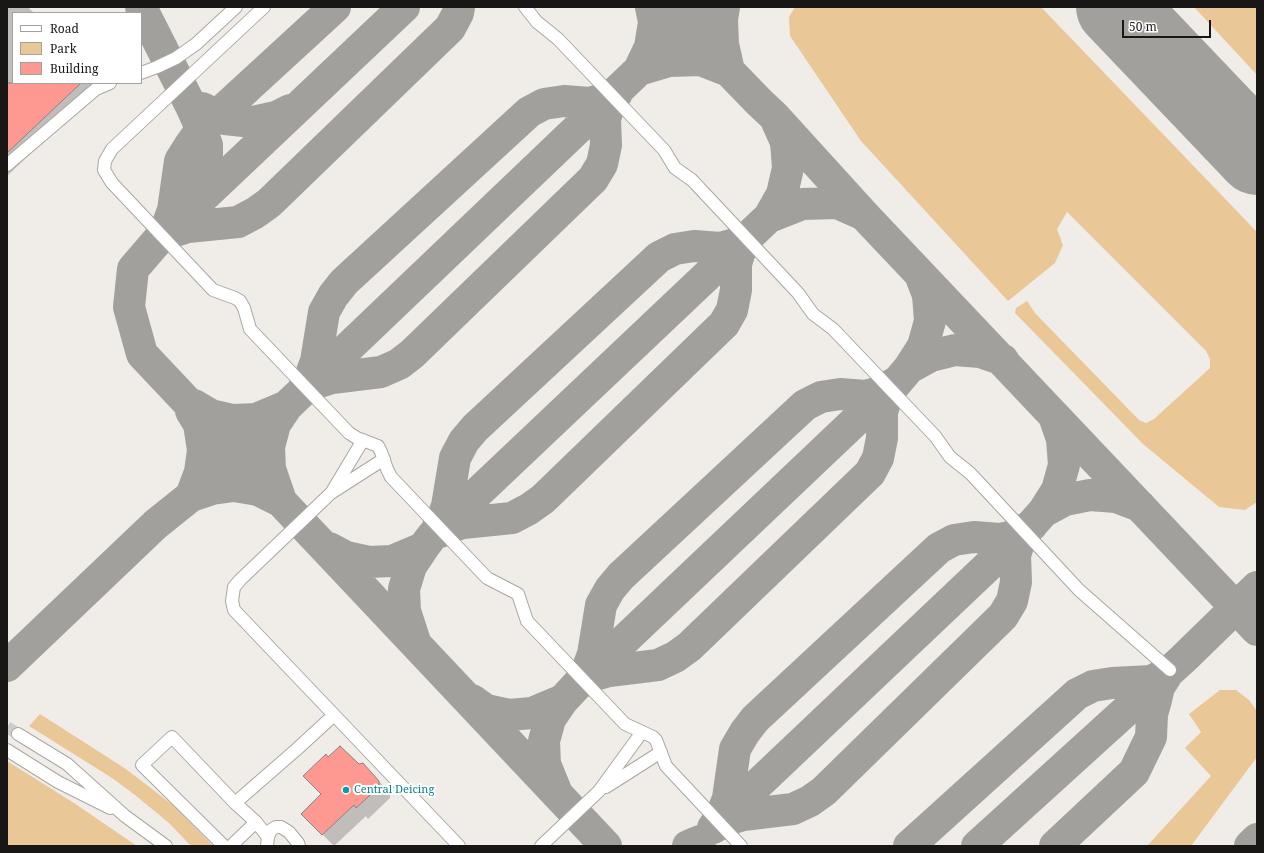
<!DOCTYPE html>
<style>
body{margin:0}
#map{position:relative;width:1264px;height:853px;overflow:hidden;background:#f0ede9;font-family:"Noto Serif",serif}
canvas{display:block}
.frame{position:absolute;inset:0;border:8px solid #181716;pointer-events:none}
.legend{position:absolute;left:12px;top:12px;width:130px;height:72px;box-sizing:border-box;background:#fff;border:1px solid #a3a2a2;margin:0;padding:5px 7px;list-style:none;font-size:12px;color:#181716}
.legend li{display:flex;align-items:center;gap:8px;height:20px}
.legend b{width:20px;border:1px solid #a3a2a2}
.scale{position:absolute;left:1122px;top:20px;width:89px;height:18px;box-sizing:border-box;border:2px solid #181716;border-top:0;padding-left:5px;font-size:12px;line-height:14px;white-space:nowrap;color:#181716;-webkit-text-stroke:3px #fff;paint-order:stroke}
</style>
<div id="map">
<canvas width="1264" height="853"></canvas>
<div class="frame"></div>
<ul class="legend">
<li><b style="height:5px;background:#fff"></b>Road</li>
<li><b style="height:11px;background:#eac797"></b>Park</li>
<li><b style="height:11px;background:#fd9990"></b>Building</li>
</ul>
<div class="scale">50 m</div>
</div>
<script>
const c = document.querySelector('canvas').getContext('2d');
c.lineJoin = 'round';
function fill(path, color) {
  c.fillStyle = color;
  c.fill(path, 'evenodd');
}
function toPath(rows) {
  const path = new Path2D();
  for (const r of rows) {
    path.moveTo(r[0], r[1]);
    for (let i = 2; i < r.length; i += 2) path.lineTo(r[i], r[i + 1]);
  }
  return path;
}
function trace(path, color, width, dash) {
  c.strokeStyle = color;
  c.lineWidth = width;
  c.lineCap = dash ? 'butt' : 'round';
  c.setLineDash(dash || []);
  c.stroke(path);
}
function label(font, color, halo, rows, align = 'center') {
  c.font = font + ' "Noto Serif",serif';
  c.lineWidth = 4;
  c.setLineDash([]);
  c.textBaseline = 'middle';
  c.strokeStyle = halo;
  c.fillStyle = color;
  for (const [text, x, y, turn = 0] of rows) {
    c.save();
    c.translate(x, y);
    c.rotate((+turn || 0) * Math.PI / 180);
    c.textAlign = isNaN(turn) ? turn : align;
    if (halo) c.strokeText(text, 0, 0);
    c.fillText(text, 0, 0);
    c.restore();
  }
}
const green = toPath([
 [795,7,1041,7,1257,232,1257,502,1245,510,1219,507,1143,444,1015,313,1016,308,1027,301,1035,313,1139,420,1146,423,1154,419,1210,368,1210,359,1206,351,1067,212,1057,229,1063,245,1055,263,1008,301,861,141,790,36,789,17],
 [1194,7,1257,7,1257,75],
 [1220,690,1236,690,1249,700,1257,711,1257,757,1191,846,1147,846,1211,776,1185,748,1201,732,1189,714],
 [40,714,126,769,152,789,174,806,213,846,191,846,169,823,135,795,112,778,29,726],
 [7,761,74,803,137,846,7,846]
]);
const shadow = toPath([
 [7,7,28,7,34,13,13,13,13,83,100,83,102,85,7,176],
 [359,765,374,776,390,793,390,798,368,819,366,816,334,846,302,814,323,794]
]);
const taxiway = toPath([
 [141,7,191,106,200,126,207,145,207,169,202,190,192,203],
 [335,7,200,131,190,145,180,161,173,210,167,226,158,240,133,269,129,307,142,354,606,846],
 [671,7,688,24,729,71,759,102,775,117,865,216,1257,630],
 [640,68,650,47,654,22,651,7],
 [639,70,669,61,701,60,729,71,723,44,722,19,724,7],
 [202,108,225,119,253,122,276,117,290,110],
 [769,217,802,204,837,203,864,215],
 [164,234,404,7],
 [158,240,172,232,188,227,238,222,255,213,269,203,450,28,458,13,459,7],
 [909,368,931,356,955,350,980,352,1003,360],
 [305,385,310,377,316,361,324,312,333,296,344,282,529,112,544,104,564,101,590,103,603,99,617,92],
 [308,387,316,383,332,378,381,372,399,364,412,354,593,179,602,164,606,145,605,119,609,106,617,93],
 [194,405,211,415,233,420,256,419,287,406,275,424,269,447,270,469,280,498],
 [191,411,199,424,203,450,200,472,191,496,212,489,234,486,258,490,278,500],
 [1043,512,1065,500,1090,495,1116,497,1140,506],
 [437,529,441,522,447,506,455,458,464,441,475,428,659,257,675,249,694,246,721,248,734,244,747,238],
 [440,532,447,528,463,523,512,518,529,509,543,499,724,324,732,310,736,290,736,264,740,251,748,239],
 [329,548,346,557,369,562,392,561,423,548,411,566,404,589,405,611,415,642],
 [423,548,432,536,769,217,782,194,788,168,786,142,777,122],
 [7,666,156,524,191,496,287,406,705,7],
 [578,684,592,676,609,671,658,665,675,657,689,647,870,473,878,458,882,438,882,412,886,399,893,387,909,368,923,346,930,321,928,295,920,274],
 [578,684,587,670,593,654,601,605,610,589,621,576,805,405,821,397,840,394,866,396,879,392,898,381],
 [472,700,486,710,509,715,532,713,563,700,550,719,544,741,545,764,556,791],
 [563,700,578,684,891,387],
 [719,821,1025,531],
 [713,828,727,820,743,815,793,809,810,801,824,791,1003,616,1012,601,1016,582,1015,555,1019,543,1026,531,1043,512,1057,490,1064,465,1062,439,1054,416],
 [713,828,722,814,728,798,735,749,745,732,755,719,939,548,954,540,974,537,1000,539,1013,536,1032,525],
 [688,846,700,841,697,846],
 [909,846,1077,694,1093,686,1112,683,1152,681,1166,673],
 [977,846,1183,659,1257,587],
 [1055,846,1134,772,1151,737,1152,714,1156,700,1159,687,1166,676],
 [1250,846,1257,839]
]);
const runway = toPath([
 [1116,7,1257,155]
]);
const building = toPath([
 [7,83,81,83,7,153,7,83],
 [340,746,359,764,363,763,379,781,379,787,356,808,354,805,322,835,301,814,321,794,303,776,326,754,328,757,340,746]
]);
const minorTunnel = toPath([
 [7,727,18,734]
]);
const minor = toPath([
 [264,7,112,149,105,161,104,170,112,183,213,290,235,298,240,301,244,308,250,329,349,433,357,438,378,446,381,452,387,469,391,477,487,578,518,594,527,621,625,724,653,737,656,740,666,766,741,846],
 [525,7,537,22,558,39,664,150,675,168,692,180,798,293,813,314,833,329,935,436,950,457,970,473,1079,590,1170,670],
 [141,73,157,67,176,58,196,44,236,7],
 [7,165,96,89,110,83],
 [384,459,331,493,240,580,234,587,232,601,234,610,459,846],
 [333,490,363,440],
 [18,734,67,764,125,816,166,846],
 [7,750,58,782,110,808],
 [606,787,661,752],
 [235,803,256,822],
 [268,837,271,830,276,827,281,827,289,832,298,843,299,846],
 [224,846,142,765,172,737,235,803,297,749,334,715],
 [231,846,256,822,268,837,267,846],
 [541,846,599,791,642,732]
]);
const markers = [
 [346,790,4,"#0f9aa8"]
];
const cultureNames = [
 ["Central Deicing",354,790]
];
fill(green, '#eac797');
fill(shadow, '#0003');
trace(taxiway, '#a2a09c', 32);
trace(runway, '#a2a09c', 80);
fill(building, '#fd9990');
trace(building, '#888382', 1);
trace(minorTunnel, '#d0cdc9', 12, [12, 6]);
trace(minor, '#a9a7a3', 14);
trace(minor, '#fff', 12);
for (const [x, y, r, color] of markers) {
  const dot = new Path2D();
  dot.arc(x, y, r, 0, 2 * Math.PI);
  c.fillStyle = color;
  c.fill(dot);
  trace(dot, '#fff', 1.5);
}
label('11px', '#0d838f', '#fff', cultureNames, 'left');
</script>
